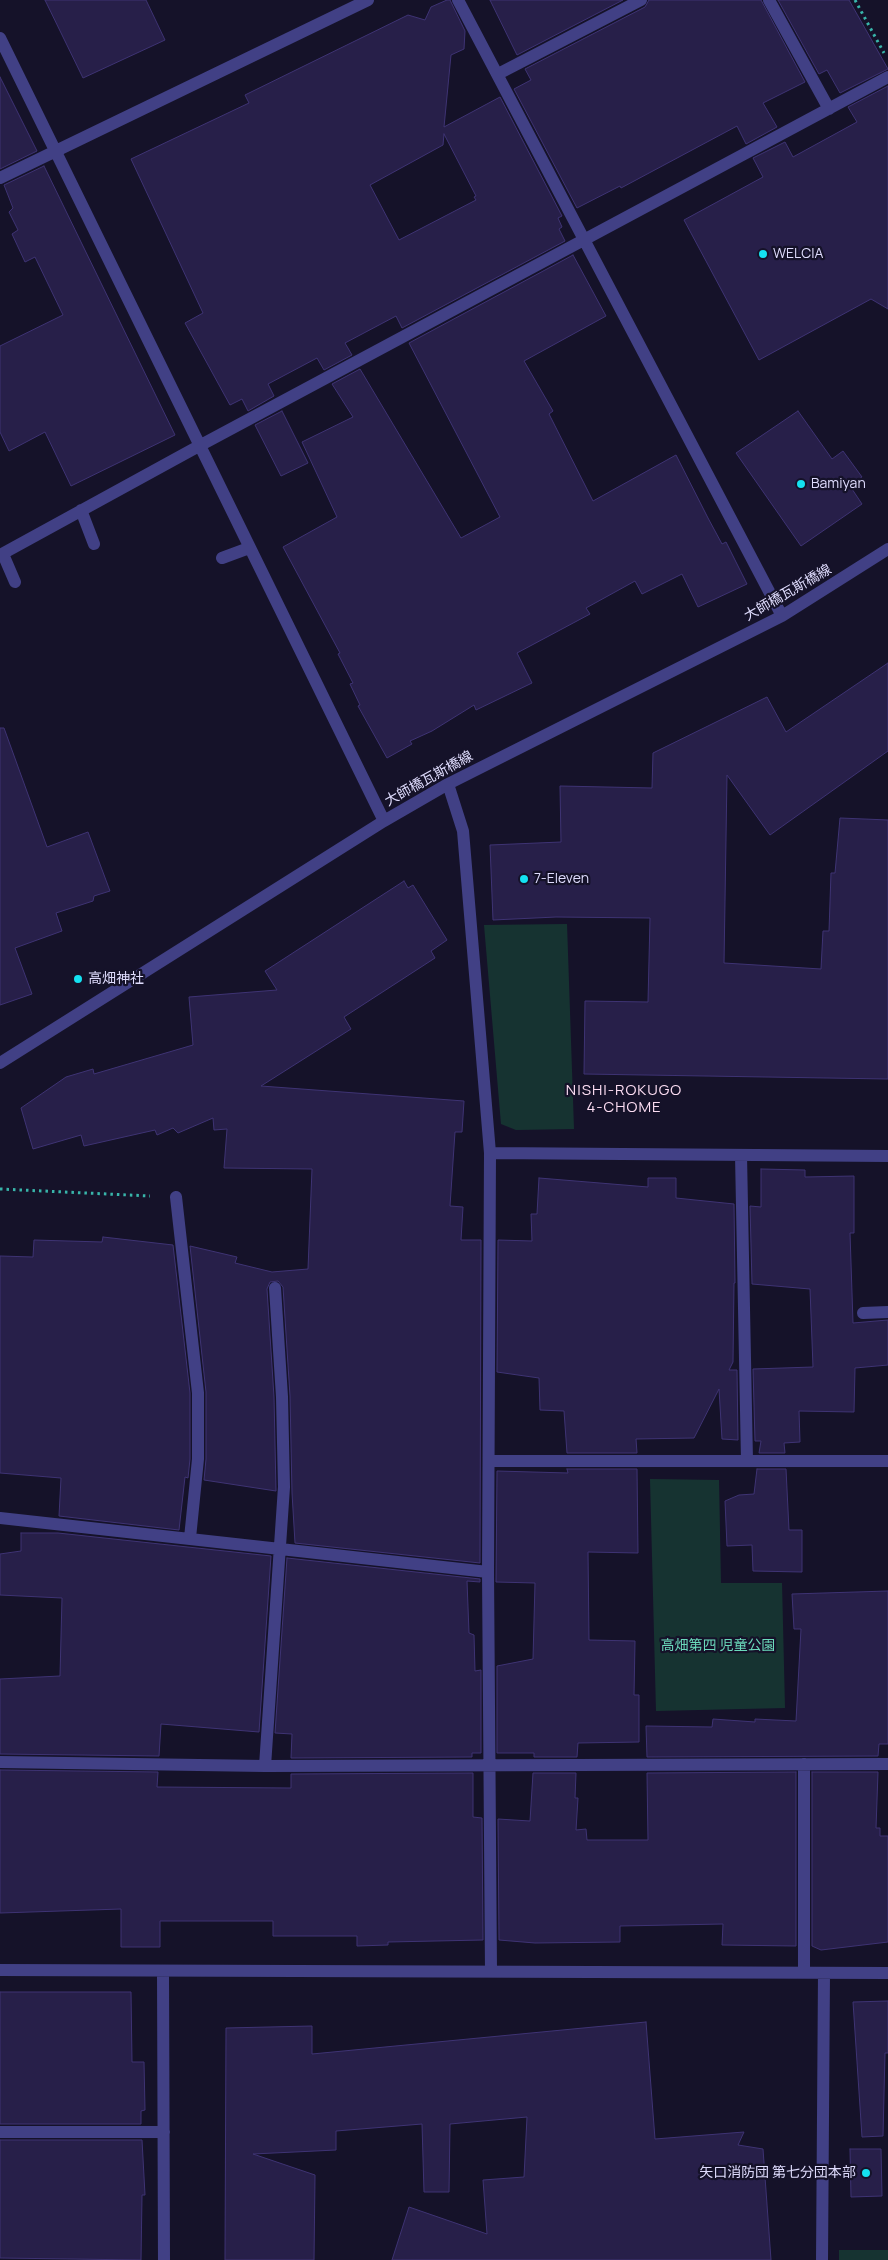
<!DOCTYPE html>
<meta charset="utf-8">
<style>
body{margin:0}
canvas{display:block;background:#151229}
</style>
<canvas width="888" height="2260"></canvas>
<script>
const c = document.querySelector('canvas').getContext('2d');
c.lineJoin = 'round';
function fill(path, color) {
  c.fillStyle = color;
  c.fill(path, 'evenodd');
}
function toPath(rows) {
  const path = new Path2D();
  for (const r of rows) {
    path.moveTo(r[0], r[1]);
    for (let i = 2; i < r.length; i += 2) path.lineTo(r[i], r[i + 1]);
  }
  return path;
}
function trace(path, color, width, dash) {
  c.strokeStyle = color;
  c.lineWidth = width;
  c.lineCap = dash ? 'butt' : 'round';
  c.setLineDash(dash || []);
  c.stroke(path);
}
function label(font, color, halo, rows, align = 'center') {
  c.font = font + ' Manrope,"Noto Sans JP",sans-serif';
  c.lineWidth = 4.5;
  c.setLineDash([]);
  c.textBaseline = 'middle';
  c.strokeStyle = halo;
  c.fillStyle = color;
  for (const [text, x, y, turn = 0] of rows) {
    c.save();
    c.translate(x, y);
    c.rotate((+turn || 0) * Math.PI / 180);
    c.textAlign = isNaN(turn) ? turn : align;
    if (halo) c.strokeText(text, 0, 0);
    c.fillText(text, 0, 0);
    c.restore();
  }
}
const green = toPath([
 [567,924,574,1129,516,1130,501,1124,484,925],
 [650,1479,719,1480,721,1583,782,1583,785,1708,656,1711],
 [839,2250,888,2250,888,2260,839,2260]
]);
const building = toPath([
 [45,0,146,0,165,40,83,78,45,0],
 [447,0,450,0,465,31,464,49,451,55,444,127,500,97,562,216,558,218,562,227,559,229,565,241,402,328,396,316,345,343,352,355,324,370,317,358,268,384,274,396,248,411,242,399,230,405,185,323,203,313,131,159,249,103,245,95,408,15,425,20,431,7,447,0],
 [444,134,476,196,474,197,476,200,399,240,370,185,443,145,444,134],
 [490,0,623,0,517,55,490,0],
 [649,0,761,0,805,82,763,103,777,127,746,144,737,126,621,188,620,186,577,208,514,89,531,80,525,69,645,7,649,0],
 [778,0,849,0,888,69,840,93,827,70,819,74,778,0],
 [0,77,37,151,0,169,0,77],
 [888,86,888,309,871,299,759,360,684,220,763,177,753,158,785,142,793,157,857,122,848,107,888,86],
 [44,166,175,435,71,486,45,432,9,451,0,432,0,346,63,315,35,257,25,262,12,234,18,230,9,212,13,208,4,185,44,166],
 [573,255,606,316,524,361,553,411,549,414,593,501,676,455,708,518,722,544,726,542,747,584,698,607,682,574,642,594,635,581,586,608,590,614,517,653,532,683,476,710,474,705,432,731,410,741,412,744,387,758,358,706,360,705,350,684,353,683,338,654,340,653,283,547,337,517,302,442,353,417,332,384,360,369,461,538,500,517,409,343,573,255],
 [282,411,308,463,281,476,255,425,282,411],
 [798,411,832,459,843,451,862,477,850,486,862,504,801,546,736,453,798,411],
 [888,663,888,751,770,835,727,775,724,963,821,969,823,931,829,931,831,873,835,873,840,818,888,820,888,1079,584,1074,585,1001,648,1002,650,918,556,917,493,920,490,845,561,842,560,786,652,788,653,753,767,697,786,732,888,663],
 [0,728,4,728,47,847,88,832,110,891,94,896,93,901,56,913,62,931,15,948,32,994,0,1005,0,728],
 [404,881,408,888,413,885,447,940,431,951,435,958,344,1017,351,1029,261,1086,464,1101,462,1132,455,1132,450,1206,463,1207,461,1240,481,1240,480,1563,295,1543,292,1493,290,1396,283,1287,278,1281,270,1282,267,1289,274,1397,276,1491,204,1480,206,1459,206,1392,190,1246,237,1257,235,1263,272,1272,308,1269,312,1169,224,1168,227,1129,214,1130,213,1118,178,1133,173,1128,157,1135,155,1130,84,1146,81,1135,33,1149,21,1108,66,1077,93,1069,94,1074,193,1045,189,997,277,990,265,971,404,881],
 [761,1169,805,1170,805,1177,854,1176,854,1233,850,1233,853,1323,888,1320,888,1365,855,1368,854,1412,799,1411,800,1442,784,1443,785,1453,759,1453,761,1441,755,1441,753,1369,813,1367,810,1289,752,1284,750,1206,761,1207,761,1169],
 [539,1178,648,1187,648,1178,676,1178,676,1198,734,1204,735,1283,734,1283,733,1362,729,1370,737,1370,738,1440,722,1439,719,1389,694,1438,636,1439,637,1453,567,1453,564,1411,540,1410,539,1378,497,1372,498,1240,532,1241,531,1214,537,1214,539,1178],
 [103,1237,173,1245,190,1393,190,1459,188,1478,185,1477,179,1530,59,1516,61,1478,0,1473,0,1256,33,1257,34,1240,102,1242,103,1237],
 [567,1469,637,1469,638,1553,588,1552,589,1640,635,1641,634,1695,639,1695,639,1742,578,1743,577,1757,534,1757,534,1753,497,1753,497,1666,533,1659,535,1583,496,1582,497,1471,568,1473,567,1469],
 [757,1469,786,1469,789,1530,802,1530,802,1572,753,1571,752,1545,727,1546,725,1501,739,1495,754,1494,757,1469],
 [21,1533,58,1533,271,1556,259,1732,161,1724,159,1756,0,1754,0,1679,60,1676,62,1598,0,1595,0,1554,21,1551,21,1533],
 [287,1558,480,1579,480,1582,467,1581,469,1633,474,1635,475,1671,481,1670,481,1753,472,1753,472,1757,291,1758,292,1734,275,1733,287,1558],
 [888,1591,888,1744,879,1744,878,1756,647,1757,646,1726,712,1727,713,1719,755,1722,755,1719,796,1721,801,1629,794,1629,792,1594,888,1591],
 [0,1770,158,1772,157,1787,291,1788,291,1774,473,1773,473,1817,482,1818,483,1940,388,1942,388,1945,357,1946,357,1936,273,1936,273,1921,160,1921,160,1947,121,1947,121,1909,0,1913,0,1770],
 [796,1772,796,1946,722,1945,723,1924,620,1926,620,1942,535,1943,499,1940,498,1819,530,1821,533,1773,576,1773,575,1798,578,1798,576,1830,586,1829,587,1840,648,1840,647,1773,796,1772],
 [812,1772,878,1772,876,1828,880,1828,880,1836,888,1836,888,1942,821,1950,812,1946,812,1772],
 [0,1992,131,1992,132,2062,144,2062,145,2110,141,2111,141,2124,0,2124,0,1992],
 [888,2001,888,2053,885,2053,883,2136,862,2137,853,2002,888,2001],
 [646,2022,655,2139,744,2132,738,2145,763,2149,771,2260,392,2260,409,2207,487,2234,483,2180,524,2177,527,2117,450,2124,449,2192,424,2192,422,2124,336,2131,336,2150,253,2154,315,2175,314,2260,225,2260,226,2028,312,2026,312,2054,646,2022],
 [0,2140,142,2140,145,2195,142,2195,141,2260,0,2258,0,2140],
 [850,2149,881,2149,882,2196,851,2197,850,2149]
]);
const path = toPath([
 [855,0,884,53],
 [0,1189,150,1196]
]);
const minor = toPath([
 [458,0,782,616],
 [769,0,829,109],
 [0,38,384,821],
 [498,74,641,0],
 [0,178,368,0],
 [81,510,94,544],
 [3,554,15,582],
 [0,555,199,446,888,77],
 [222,558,249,548],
 [448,784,463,831,490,1153,488,1572,491,1971],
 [0,1063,384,821,448,784,782,616,888,549],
 [490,1153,888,1156],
 [741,1155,747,1461],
 [176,1197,198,1393,198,1459,190,1538],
 [863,1313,888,1312],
 [489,1461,888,1461],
 [0,1518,488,1572],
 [0,1762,265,1766,888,1764],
 [804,1764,804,1972],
 [265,1766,284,1487,282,1397,275,1288],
 [0,1970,888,1973],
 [163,1971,164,2260],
 [0,2132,164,2132],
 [822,2260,824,1973]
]);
const markers = [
 [763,254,5,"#14e1f1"],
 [801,484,5,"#14e1f1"],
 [524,879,5,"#14e1f1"],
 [78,979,5,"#14e1f1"],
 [866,2173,5,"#14e1f1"]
];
const poiNames = [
 ["WELCIA",773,254],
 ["Bamiyan",811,484],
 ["7-Eleven",534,879],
 ["高畑神社",88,979],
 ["矢口消防団 第七分団本部",856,2173,"right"]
];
const streetNames = [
 ["大師橋瓦斯橋線",788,593,-30],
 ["大師橋瓦斯橋線",429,779,-29]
];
const parkNames = [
 ["高畑第四 児童公園",718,1646]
];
const neighbourhoodNames = [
 ["NISHI-ROKUGO",624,1091],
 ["4-CHOME",624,1108]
];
fill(green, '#163331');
fill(building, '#271f49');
trace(building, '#3e3373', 1);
trace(path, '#38b5aa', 3, [2.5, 4]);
trace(minor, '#414085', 12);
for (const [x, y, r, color] of markers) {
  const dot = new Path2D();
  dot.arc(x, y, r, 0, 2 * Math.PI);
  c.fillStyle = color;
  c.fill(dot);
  trace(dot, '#151229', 2);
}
label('14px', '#dfdcfd', '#151229', poiNames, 'left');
label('14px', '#dfdcfd', '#151229', streetNames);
label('14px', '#6bdabb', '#151229', parkNames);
c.letterSpacing = '1px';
label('15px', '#fddef3', '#151229', neighbourhoodNames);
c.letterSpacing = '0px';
</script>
